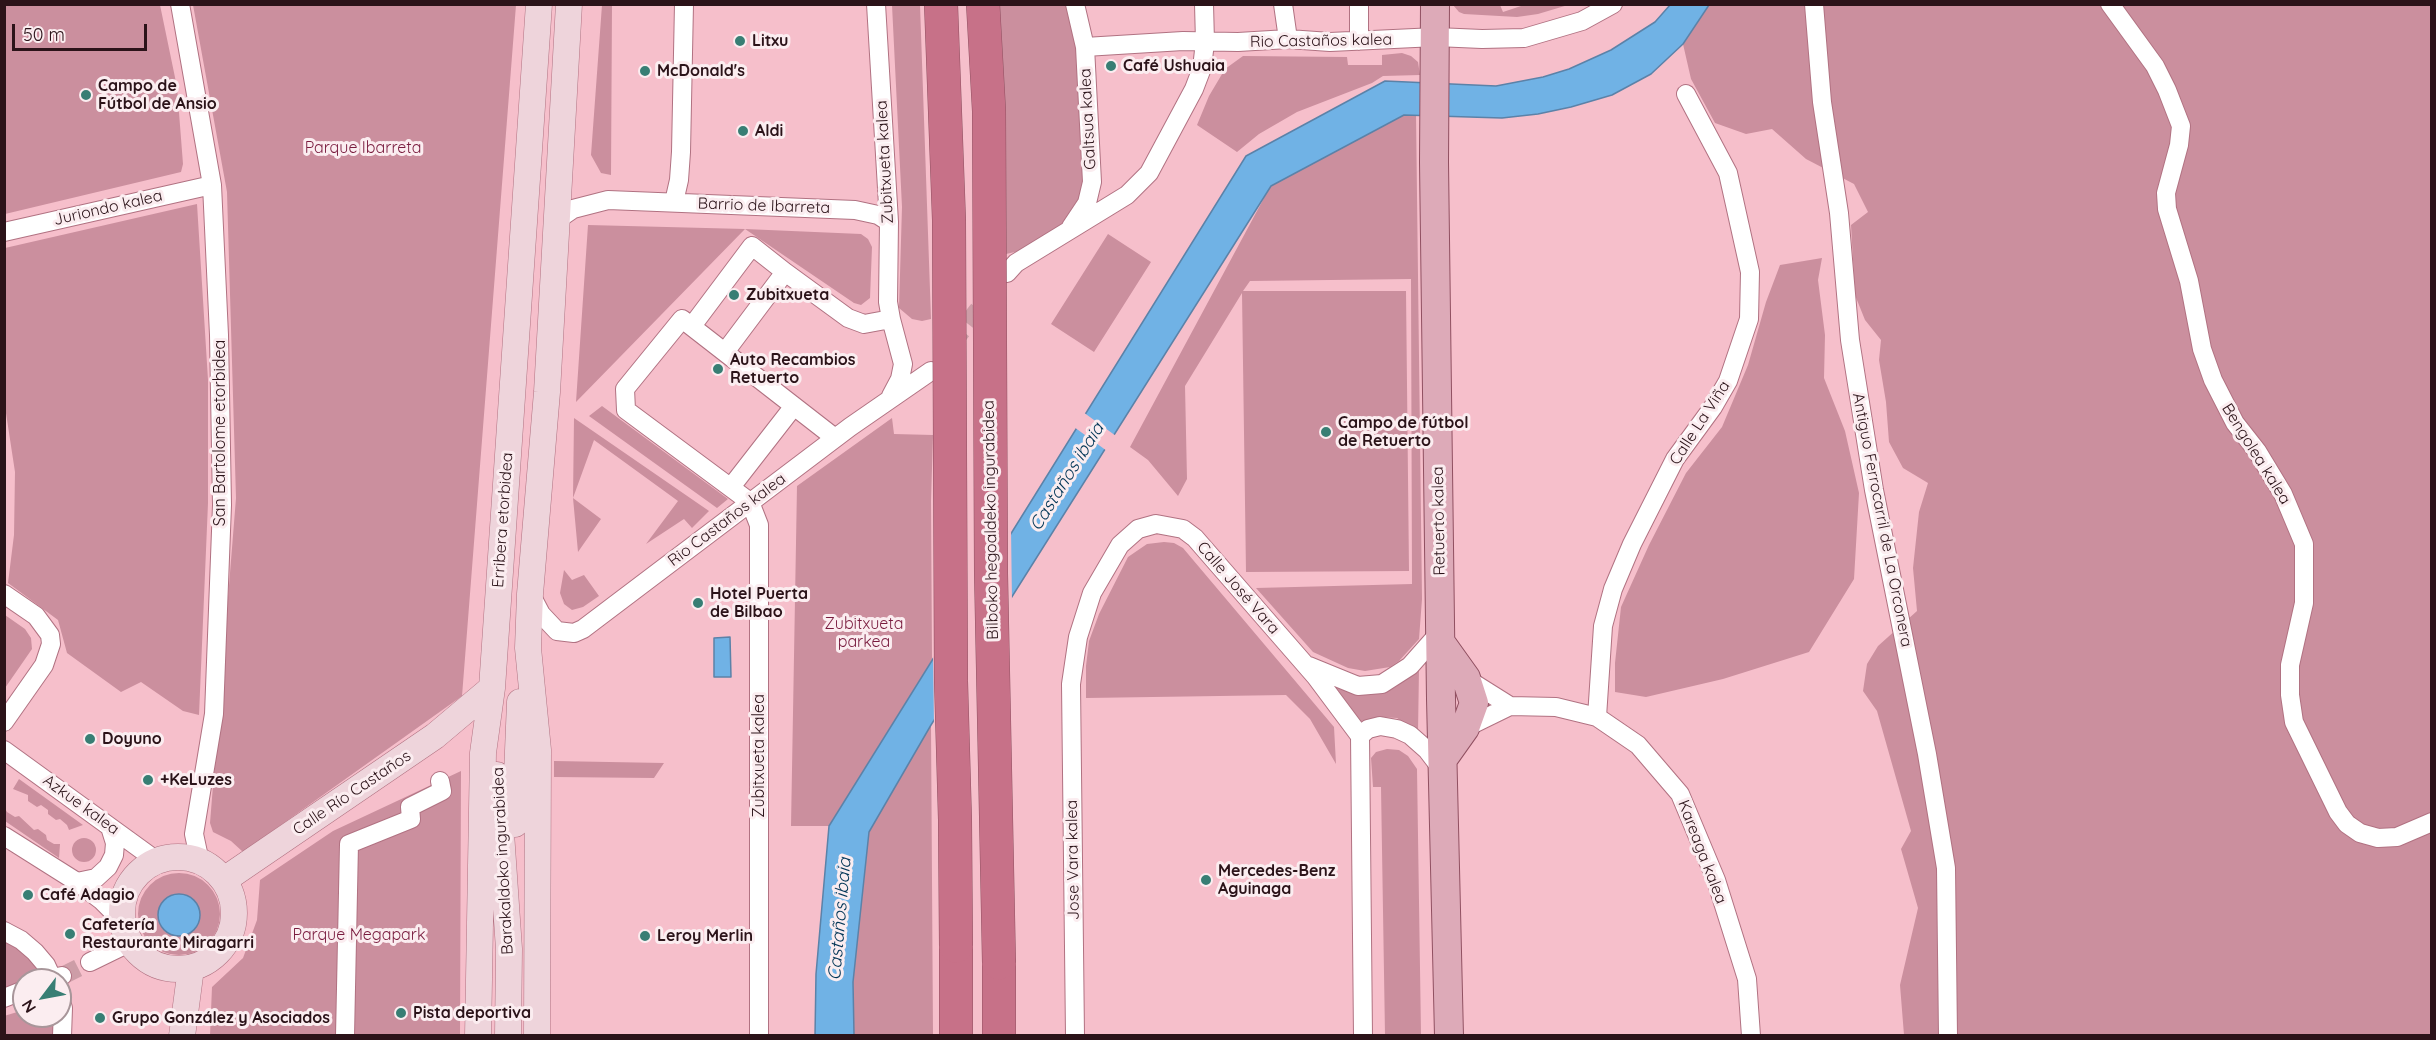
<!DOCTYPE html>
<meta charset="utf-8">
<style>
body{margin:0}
#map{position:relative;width:2436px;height:1040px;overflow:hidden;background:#f6bfcb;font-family:Quicksand,sans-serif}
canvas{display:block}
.frame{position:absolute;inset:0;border:6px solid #2b1319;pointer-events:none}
.north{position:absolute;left:12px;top:968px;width:60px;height:60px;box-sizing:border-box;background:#fbedf0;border:2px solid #a8969a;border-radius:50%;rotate:238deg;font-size:16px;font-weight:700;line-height:24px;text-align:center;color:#2b1319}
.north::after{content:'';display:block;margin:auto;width:21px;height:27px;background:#387e74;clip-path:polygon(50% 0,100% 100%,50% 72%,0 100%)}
.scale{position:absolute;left:12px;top:24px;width:135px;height:27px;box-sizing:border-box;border:3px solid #2b1319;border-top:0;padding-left:8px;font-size:18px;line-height:21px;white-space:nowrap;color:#2b1319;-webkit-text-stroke:4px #fbedf0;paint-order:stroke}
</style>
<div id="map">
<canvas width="2436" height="1040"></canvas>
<div class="frame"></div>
<div class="north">N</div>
<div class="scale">50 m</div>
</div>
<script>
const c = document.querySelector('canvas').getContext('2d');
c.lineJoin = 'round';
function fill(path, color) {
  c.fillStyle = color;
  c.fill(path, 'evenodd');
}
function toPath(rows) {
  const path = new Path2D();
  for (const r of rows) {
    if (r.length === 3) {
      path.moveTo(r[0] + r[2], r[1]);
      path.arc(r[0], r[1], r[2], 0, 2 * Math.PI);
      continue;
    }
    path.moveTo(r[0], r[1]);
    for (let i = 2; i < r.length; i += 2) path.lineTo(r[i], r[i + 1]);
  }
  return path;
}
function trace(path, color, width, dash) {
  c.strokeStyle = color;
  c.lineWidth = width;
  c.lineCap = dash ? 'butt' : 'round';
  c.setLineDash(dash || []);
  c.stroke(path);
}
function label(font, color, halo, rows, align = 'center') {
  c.font = font + ' Quicksand,sans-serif';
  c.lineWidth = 6;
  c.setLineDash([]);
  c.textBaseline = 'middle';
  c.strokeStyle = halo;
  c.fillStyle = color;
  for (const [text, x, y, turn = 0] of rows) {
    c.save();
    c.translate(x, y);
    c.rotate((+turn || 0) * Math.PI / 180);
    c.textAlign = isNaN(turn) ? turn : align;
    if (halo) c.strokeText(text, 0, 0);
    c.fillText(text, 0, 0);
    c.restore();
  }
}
const green = toPath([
 [4,5,160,5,177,87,183,164,181,172,5,214],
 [193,5,516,5,462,696,243,852,231,841,213,832,210,823,236,498,227,192],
 [602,5,612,5,611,175,601,173,591,155],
 [892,5,920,5,931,319,922,321,912,319,899,308,902,207],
 [999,5,1070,5,1080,47,1087,182,1068,223,1024,250,1006,254,1003,72],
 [1453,5,1500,5,1503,12,1524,5,1568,5,1538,14,1517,17,1464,14,1459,12],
 [1709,5,2431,5,2431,1035,1904,1035,1900,985,1918,908,1901,849,1911,831,1877,711,1863,691,1867,664,1878,646,1917,611,1913,568,1919,512,1928,483,1903,468,1889,442,1886,402,1879,360,1881,340,1865,320,1855,295,1851,225,1868,212,1854,184,1806,159,1772,129,1746,134,1715,123,1691,79,1683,44],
 [1402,53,1411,56,1418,62,1420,75,1383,76,1372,83,1297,112,1259,134,1237,152,1197,125,1209,96,1225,69,1243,56,1347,57,1348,65,1382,65,1382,55],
 [1416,114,1422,599,1419,639,1399,661,1390,667,1365,671,1348,668,1313,652,1256,588,1412,584,1411,279,1250,281,1243,291,1406,291,1409,571,1246,572,1242,293,1185,386,1187,479,1178,496,1148,460,1130,447,1271,185,1404,115],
 [197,204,208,380,208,503,199,715,183,711,141,682,121,692,67,653,58,620,8,583,14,535,15,472,4,400,5,248],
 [588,225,745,229,861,234,868,239,872,247,870,298,861,305,854,303,745,229,576,402],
 [1108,234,1151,262,1094,352,1051,324],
 [1822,258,1818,280,1825,335,1824,378,1845,431,1859,493,1854,579,1809,652,1723,679,1646,697,1615,692,1615,663,1621,607,1649,545,1686,473,1722,427,1748,365,1766,302,1780,265],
 [602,406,728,499,717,508,589,416],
 [574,418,709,511,692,528,684,519,646,544,678,501,594,440,573,498,601,519,578,552,573,498],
 [892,418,894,434,933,435,931,501,932,660,829,826,791,826,797,486],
 [1164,542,1174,543,1183,548,1334,727,1336,764,1310,719,1286,695,1086,698,1086,666,1089,641,1099,614,1128,557,1147,544],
 [564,570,572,580,584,575,599,596,583,607,572,610,564,604,560,593],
 [5,615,25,629,31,638,32,649,5,688],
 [1419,669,1418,732,1397,718,1377,717,1358,722,1324,680,1380,691,1394,688],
 [931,725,933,1035,854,1036,853,982,869,832],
 [1387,749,1399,750,1408,756,1417,769,1421,1035,1385,1035,1381,787,1373,787,1371,758,1376,752],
 [554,761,664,763,654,778,554,777],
 [461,771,460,1035,210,1036,212,987,243,958,257,920,260,880,333,831],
 [19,779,83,825,69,830,67,825,60,819,56,820,48,814,48,810,41,805,37,807,28,801,28,795,13,789],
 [4,807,7,812,15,817,19,816,34,830,38,829,46,835,47,840,54,844,60,844,59,858,5,821],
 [84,850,12],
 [179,914,41],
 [5,942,19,949,47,976,35,980,24,980,24,984,5,991],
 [24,1010,24,1016,59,1016,57,1035,5,1035,4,1016]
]);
const water = toPath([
 [1670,5,1709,5,1683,44,1651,74,1612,95,1571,107,1538,114,1502,118,1404,115,1271,186,931,725,869,832,853,982,854,1035,815,1036,816,974,829,826,1246,156,1385,81,1496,86,1543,77,1569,69,1611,50,1655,22,1670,5],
 [730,637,731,677,714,677,714,638,730,637],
 [179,915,21]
]);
const pier = toPath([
 [1083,412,1116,436,1107,451,1074,427],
 [1011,528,1012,602,934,726,933,654]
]);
const streetTunnel = toPath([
 [951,345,987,298],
 [62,976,90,962]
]);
const street = toPath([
 [180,4,212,185,219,335,222,505,214,714,194,834,200,862],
 [876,4,889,222,888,302,891,319,903,364,900,379,891,396],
 [1283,4,1288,39],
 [1814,4,1822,102,1839,213,1850,340,1874,490,1927,754,1946,868,1948,1036],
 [2110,4,2155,66,2167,90,2181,126,2179,145,2166,193,2167,209,2189,281,2202,349,2213,380,2235,423,2257,451,2283,494,2304,544,2304,603,2290,665,2290,695,2294,722,2338,812,2347,824,2360,833,2378,838,2397,837,2432,822],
 [1359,41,1359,4],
 [1085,47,1183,41,1238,42,1288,39,1330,42,1436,37,1482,39,1524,38,1582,21,1613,4],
 [674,202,679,180,681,152,684,4],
 [557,220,573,209,608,200,855,210,878,215,889,222],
 [1071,227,1087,203,1092,182,1085,47,1075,4],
 [4,232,212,185],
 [785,272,848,318,864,324,891,319],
 [1007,273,1016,263,1127,195,1149,173,1194,89,1202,68,1205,42,1204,4],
 [692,326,752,246,785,272,725,352],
 [731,487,794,406],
 [4,594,36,616,50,635,51,644,44,665,4,722],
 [531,595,541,614,557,631,574,633,583,629,850,427,931,371],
 [1309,666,1358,686,1382,684,1410,666,1441,631],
 [1467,679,1510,706,1556,707,1597,717,1638,745,1680,794,1716,880,1747,979,1751,1036],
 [1597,717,1603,626,1613,589,1632,544,1675,459,1713,407,1728,381,1749,319,1750,272,1728,173,1686,94],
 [1465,728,1510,706],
 [4,750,157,861],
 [4,836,77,882,101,900,122,921],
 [77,882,96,878,108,867,114,855,115,843,110,827],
 [4,931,21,940,35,952,46,965,52,978,62,976],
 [90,962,131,942],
 [4,998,24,990],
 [60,998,63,1008,62,1036],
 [345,1036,349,844,411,819,410,807,442,791,440,781],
 [759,1036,759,525,750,502,626,410,625,389,682,319,835,438],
 [1075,1036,1071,684,1078,637,1092,593,1120,545,1138,529,1156,524,1183,529,1195,538,1316,677,1360,736],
 [1363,1036,1360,736,1368,729,1380,726,1397,729,1410,735,1427,750,1443,771]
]);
const secondary = toPath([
 [497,775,509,949,508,1036],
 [515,824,520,702],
 [178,913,56],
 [224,880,435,736,492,688],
 [182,1036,191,968],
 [478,1036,483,753,492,688,539,4],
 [537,1036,538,750,528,648,530,594,547,392,569,4]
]);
const primary = toPath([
 [1435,4,1434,162,1441,699,1449,1036],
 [1441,643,1466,678,1474,703,1465,728,1443,759]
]);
const highway = toPath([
 [956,946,956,1036],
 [999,963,999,1036]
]);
const highwayBridge = toPath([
 [941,4,949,220,951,681,955,820,956,946],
 [983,4,989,111,991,573,999,963]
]);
const markers = [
 [740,41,6,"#387e74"],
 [1111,66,6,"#387e74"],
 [645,71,6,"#387e74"],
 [86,95,6,"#387e74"],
 [743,131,6,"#387e74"],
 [734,295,6,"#387e74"],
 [718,369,6,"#387e74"],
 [1326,432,6,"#387e74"],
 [698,603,6,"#387e74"],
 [90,739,6,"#387e74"],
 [148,780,6,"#387e74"],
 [1206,880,6,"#387e74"],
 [28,895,6,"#387e74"],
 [70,934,6,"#387e74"],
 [645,936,6,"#387e74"],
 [401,1013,6,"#387e74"],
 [100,1018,6,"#387e74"]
];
const poiNames = [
 ["Litxu",752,41],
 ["Café Ushuaia",1123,66],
 ["McDonald's",657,71],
 ["Campo de",98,86],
 ["Fútbol de Ansio",98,104],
 ["Aldi",755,131],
 ["Zubitxueta",746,295],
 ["Auto Recambios",730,360],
 ["Retuerto",730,378],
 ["Campo de fútbol",1338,423],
 ["de Retuerto",1338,441],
 ["Hotel Puerta",710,594],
 ["de Bilbao",710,612],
 ["Doyuno",102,739],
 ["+KeLuzes",160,780],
 ["Mercedes-Benz",1218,871],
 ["Aguinaga",1218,889],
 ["Café Adagio",40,895],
 ["Cafetería",82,925],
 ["Restaurante Miragarri",82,943],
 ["Leroy Merlin",657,936],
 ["Pista deportiva",413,1013],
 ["Grupo González y Asociados",112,1018]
];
const streetNames = [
 ["Rio Castaños kalea",1321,41,-1],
 ["Galtsua kalea",1088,119,-93],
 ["Zubitxueta kalea",885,162,-93],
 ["Barrio de Ibarreta",764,206,2],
 ["Juriondo kalea",108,208,-13],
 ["Calle La Viña",1700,423,-57],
 ["San Bartolome etorbidea",220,433,-90],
 ["Bengolea kalea",2256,454,58],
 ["Erribera etorbidea",503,520,-86],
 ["Rio Castaños kalea",727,520,-37],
 ["Bilboko hegoaldeko ingurabidea",991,520,-91],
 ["Antiguo Ferrocarril de La Orconera",1882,520,79],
 ["Retuerto kalea",1439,521,-91],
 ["Calle José Vara",1238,588,49],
 ["Zubitxueta kalea",759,756,-90],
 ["Calle Río Castaños",352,793,-34],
 ["Azkue kalea",81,805,36],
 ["Kareaga kalea",1702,852,69],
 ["Jose Vara kalea",1073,860,-91],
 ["Barakaldoko ingurabidea",503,861,-93]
];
const parkNames = [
 ["Parque Ibarreta",363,148],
 ["Zubitxueta",864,624],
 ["parkea",864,642],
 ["Parque Megapark",359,935]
];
const waterNames = [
 ["Castaños ibaia",1067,477,-58],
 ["Castaños ibaia",840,919,-85]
];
fill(green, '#cb8f9e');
fill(water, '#70b2e5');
trace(water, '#5b82a8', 1.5);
fill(pier, '#f6bfcb');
trace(streetTunnel, '#cd9da7', 18, [18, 9]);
trace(street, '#b17282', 20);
trace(secondary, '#b17282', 27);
trace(primary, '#905061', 30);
trace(highway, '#905061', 34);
trace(street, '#fff', 18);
trace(secondary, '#eed4db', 26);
trace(primary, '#ddaab8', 28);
trace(highway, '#c77188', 33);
trace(highwayBridge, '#905061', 34, []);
trace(highwayBridge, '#c77188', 33);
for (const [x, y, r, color] of markers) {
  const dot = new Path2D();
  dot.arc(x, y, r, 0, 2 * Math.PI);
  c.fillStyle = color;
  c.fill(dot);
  trace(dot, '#fbedf0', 2);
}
label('bold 16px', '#2b1319', '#fbedf0', poiNames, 'left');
label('16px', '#2b1319', '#fbedf0', streetNames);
label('16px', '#791b3e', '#fbedf0', parkNames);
label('italic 18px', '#003556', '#fbedf0', waterNames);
</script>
